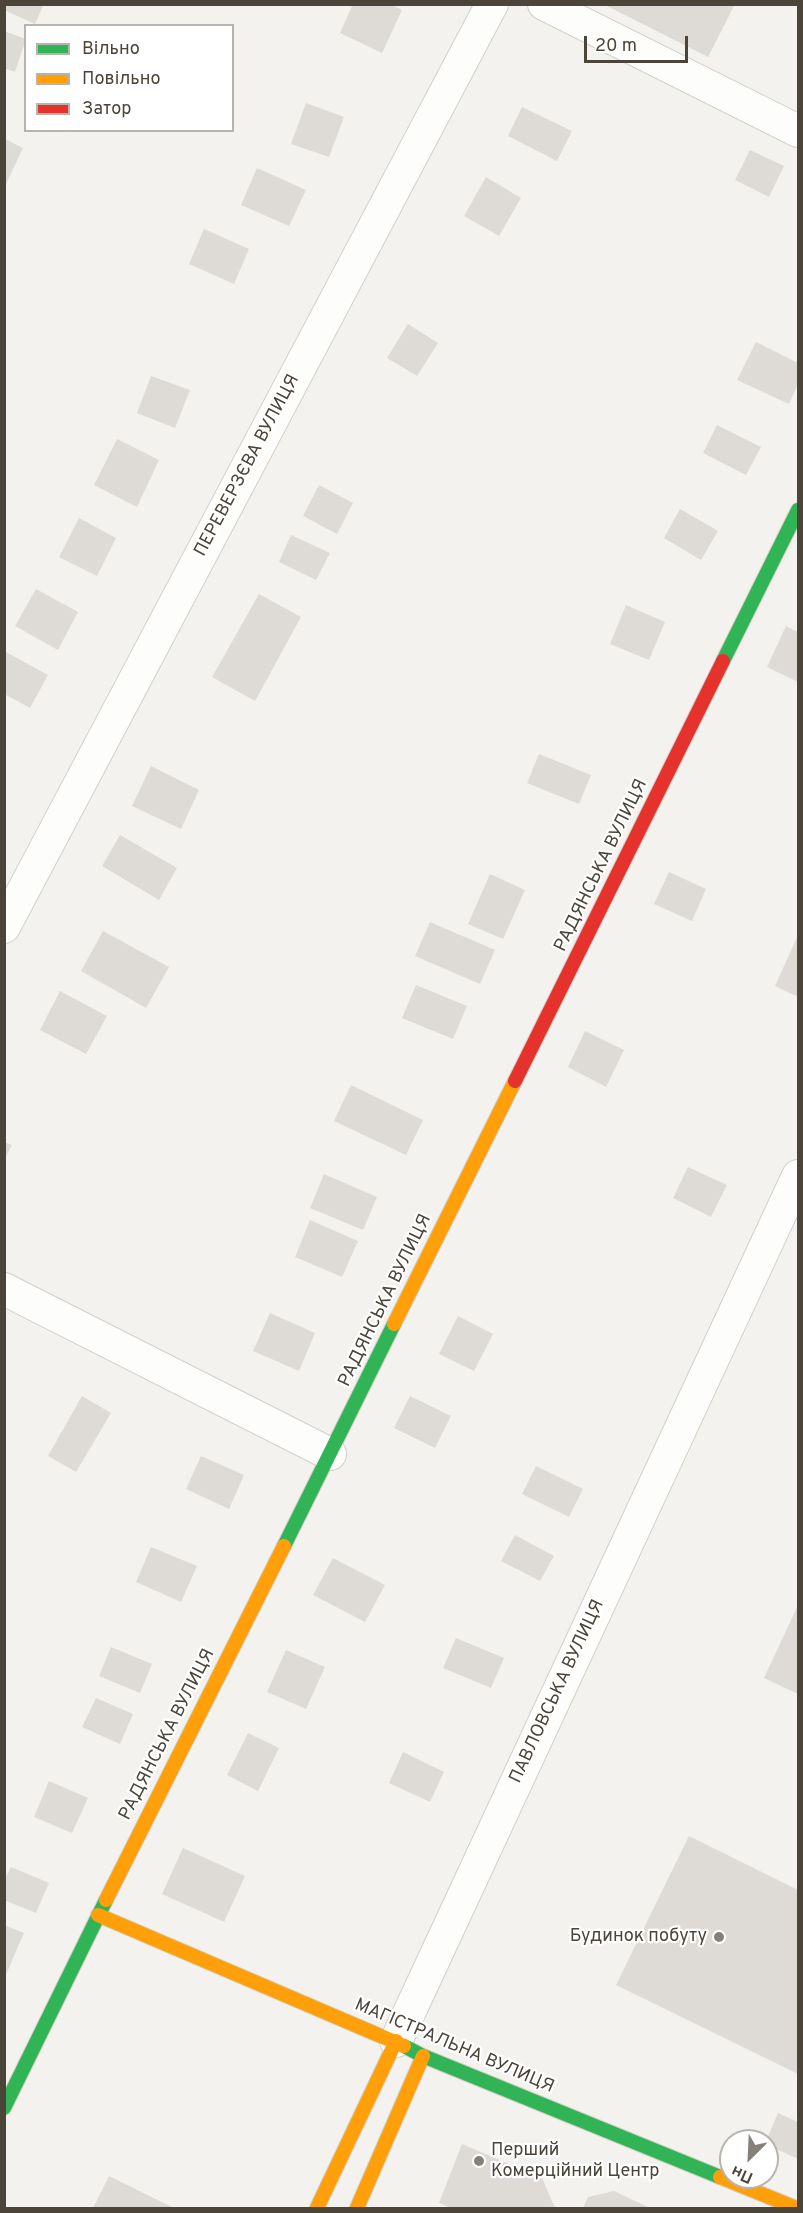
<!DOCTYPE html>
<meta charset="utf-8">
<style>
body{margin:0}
#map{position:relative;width:803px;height:2213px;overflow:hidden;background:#f4f2ee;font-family:Overpass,sans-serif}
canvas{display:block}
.frame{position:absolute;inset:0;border:6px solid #4b4439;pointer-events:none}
.legend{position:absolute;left:24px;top:24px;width:210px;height:108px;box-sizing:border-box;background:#fff;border:2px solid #b7b4b0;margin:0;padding:8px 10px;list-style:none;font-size:18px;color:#4b4439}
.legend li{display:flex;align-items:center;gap:12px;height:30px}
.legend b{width:30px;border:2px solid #b7b4b0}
.north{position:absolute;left:719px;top:2129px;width:60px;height:60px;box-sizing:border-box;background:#fff;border:2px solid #b7b4b0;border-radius:50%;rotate:204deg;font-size:16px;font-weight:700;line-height:24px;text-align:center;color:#4b4439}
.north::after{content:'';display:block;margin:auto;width:21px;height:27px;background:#868178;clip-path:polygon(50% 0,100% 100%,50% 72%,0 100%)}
.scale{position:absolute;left:584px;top:36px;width:104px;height:27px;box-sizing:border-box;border:3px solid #4b4439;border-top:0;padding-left:8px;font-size:18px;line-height:21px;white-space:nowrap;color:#4b4439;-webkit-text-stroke:4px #fff;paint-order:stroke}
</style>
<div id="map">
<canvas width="803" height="2213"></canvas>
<div class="frame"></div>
<ul class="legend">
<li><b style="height:8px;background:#30b455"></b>Вільно</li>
<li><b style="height:8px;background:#ff9f0a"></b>Повільно</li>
<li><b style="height:8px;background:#e5322d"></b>Затор</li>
</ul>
<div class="north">Пн</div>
<div class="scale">20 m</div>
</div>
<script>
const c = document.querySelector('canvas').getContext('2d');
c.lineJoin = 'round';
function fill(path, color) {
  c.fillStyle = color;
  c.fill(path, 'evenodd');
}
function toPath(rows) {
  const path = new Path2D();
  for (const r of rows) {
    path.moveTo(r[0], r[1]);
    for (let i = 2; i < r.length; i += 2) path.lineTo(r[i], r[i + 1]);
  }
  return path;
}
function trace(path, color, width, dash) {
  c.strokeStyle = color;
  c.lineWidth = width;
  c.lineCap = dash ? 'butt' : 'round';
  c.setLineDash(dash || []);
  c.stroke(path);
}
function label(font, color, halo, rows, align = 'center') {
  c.font = font + ' Overpass,sans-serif';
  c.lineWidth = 4.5;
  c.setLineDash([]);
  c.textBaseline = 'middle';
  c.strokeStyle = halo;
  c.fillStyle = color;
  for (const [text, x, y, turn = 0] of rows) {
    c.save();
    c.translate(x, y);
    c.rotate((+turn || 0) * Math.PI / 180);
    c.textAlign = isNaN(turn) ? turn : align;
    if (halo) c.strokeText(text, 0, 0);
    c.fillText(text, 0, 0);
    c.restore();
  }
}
const building = toPath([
 [4,4,44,4,35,24,4,10],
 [353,4,390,4,402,10,382,53,340,33],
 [603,4,735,4,708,57],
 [4,31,26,39,15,72,4,68],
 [306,103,344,117,329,157,291,144],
 [522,107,572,131,557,161,508,136],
 [5,139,23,148,6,184,5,183],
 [750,150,784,166,769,197,735,180],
 [257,168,306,190,289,226,241,205],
 [486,177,521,198,499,236,464,216],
 [204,229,249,249,234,284,189,264],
 [408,324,438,343,417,376,387,358],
 [756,342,798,363,798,384,789,404,737,380],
 [151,376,190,390,175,428,137,413],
 [717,425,761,447,746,475,703,453],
 [117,439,159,460,137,507,94,485],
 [319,485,353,503,337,534,303,516],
 [680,509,718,531,701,560,664,538],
 [79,518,116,538,97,576,59,557],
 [291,535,330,553,316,580,279,562],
 [36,589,78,612,58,650,15,626],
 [259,594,301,617,255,701,212,677],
 [626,605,665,622,649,660,610,644],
 [786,626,798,632,798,682,767,667],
 [6,652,48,675,30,708,4,694],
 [539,754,591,775,579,804,527,783],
 [151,766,199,790,181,829,132,806],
 [120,835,177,868,159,900,102,866],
 [669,872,706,889,692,921,654,904],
 [490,874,525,890,503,939,468,924],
 [430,922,495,950,480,984,415,956],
 [103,931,169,967,146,1008,81,971],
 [798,935,798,997,775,986],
 [416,985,467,1006,453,1039,402,1018],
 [60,991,107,1016,86,1054,40,1030],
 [585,1031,624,1050,606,1087,568,1067],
 [351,1085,423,1120,406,1155,334,1121],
 [4,1142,12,1145,4,1160],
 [688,1167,727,1185,711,1217,673,1198],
 [324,1174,377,1197,363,1230,310,1208],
 [310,1220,358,1241,342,1277,295,1257],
 [270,1313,315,1333,299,1371,253,1351],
 [458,1316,493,1334,474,1371,439,1354],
 [82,1396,111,1413,76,1472,48,1456],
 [410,1396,451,1416,435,1448,394,1428],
 [201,1456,244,1475,229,1509,186,1489],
 [536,1466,583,1489,569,1517,522,1494],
 [515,1535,554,1556,540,1581,501,1561],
 [151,1547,197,1566,181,1602,136,1582],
 [333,1558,385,1585,365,1622,313,1595],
 [798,1605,798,1694,764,1678],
 [456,1638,504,1658,491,1688,443,1668],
 [111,1647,152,1664,140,1693,99,1676],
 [286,1650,325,1667,306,1709,267,1692],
 [96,1698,133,1714,120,1744,82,1727],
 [248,1733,279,1748,258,1791,227,1775],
 [403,1752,444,1772,430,1802,389,1783],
 [49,1781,88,1798,72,1833,34,1817],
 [689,1836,798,1890,798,2074,616,1985],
 [183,1848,245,1876,224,1922,162,1894],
 [11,1867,49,1883,36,1913,4,1900,4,1881],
 [4,1925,24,1933,4,1979],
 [778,2113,798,2122,798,2159,767,2145,766,2141],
 [462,2144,542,2178,555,2208,451,2208,439,2203],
 [109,2176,172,2207,171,2208,93,2208],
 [614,2191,650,2208,583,2208,588,2197]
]);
const street = toPath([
 [544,4,798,131],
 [4,927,492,4],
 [4,1289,330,1454],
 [396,2041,798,1176]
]);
const fast = toPath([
 [723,661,798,510],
 [284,1546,394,1324],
 [404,2046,423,2056,720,2177],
 [4,2108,106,1900]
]);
const slow = toPath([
 [394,1324,515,1081],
 [106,1900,284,1546],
 [98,1915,404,2046],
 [720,2177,796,2208],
 [317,2208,396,2041],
 [357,2208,423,2056]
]);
const jam = toPath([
 [515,1081,723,661]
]);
const markers = [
 [719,1937,6,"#868178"],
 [479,2161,6,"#868178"]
];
const streetNames = [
 ["ПЕРЕВЕРЗЄВА ВУЛИЦЯ",248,466,-62],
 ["РАДЯНСЬКА ВУЛИЦЯ",602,866,-64],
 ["РАДЯНСЬКА ВУЛИЦЯ",386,1301,-64],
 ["ПАВЛОВСЬКА ВУЛИЦЯ",558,1692,-65],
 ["РАДЯНСЬКА ВУЛИЦЯ",168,1735,-63],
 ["МАГІСТРАЛЬНА ВУЛИЦЯ",454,2047,23]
];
const poiNames = [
 ["Будинок побуту",707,1937],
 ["Перший",491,2151,"left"],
 ["Комерційний Центр",491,2172,"left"]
];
fill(building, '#dedbd6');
trace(street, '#d2d0cb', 34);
trace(fast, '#d3cfc5', 16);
trace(slow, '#d3cfc5', 16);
trace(jam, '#d3cfc5', 16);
trace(street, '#fdfdfc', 32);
trace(fast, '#30b455', 14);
trace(slow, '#ff9f0a', 14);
trace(jam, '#e5322d', 14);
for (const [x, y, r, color] of markers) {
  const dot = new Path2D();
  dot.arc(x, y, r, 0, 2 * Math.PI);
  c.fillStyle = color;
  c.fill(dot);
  trace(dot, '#fff', 2);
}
label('18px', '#4b4439', '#fff', streetNames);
label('18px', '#4b4439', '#fff', poiNames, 'right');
</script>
